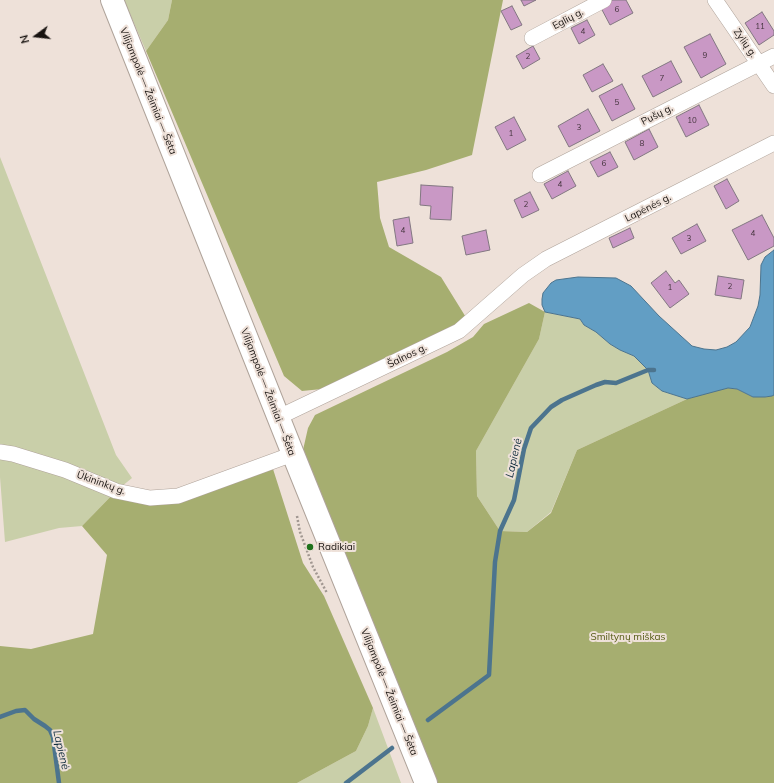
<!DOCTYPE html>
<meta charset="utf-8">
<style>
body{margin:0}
#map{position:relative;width:774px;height:783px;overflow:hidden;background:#eee1d9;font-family:Mulish,sans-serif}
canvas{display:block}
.north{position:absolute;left:16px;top:16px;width:40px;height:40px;-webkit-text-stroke:3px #eee1d9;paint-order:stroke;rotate:255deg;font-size:11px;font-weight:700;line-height:16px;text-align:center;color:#181310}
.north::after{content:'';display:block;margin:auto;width:14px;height:18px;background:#181310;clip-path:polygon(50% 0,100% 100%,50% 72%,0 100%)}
</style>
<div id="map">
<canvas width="774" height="783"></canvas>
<div class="north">N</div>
</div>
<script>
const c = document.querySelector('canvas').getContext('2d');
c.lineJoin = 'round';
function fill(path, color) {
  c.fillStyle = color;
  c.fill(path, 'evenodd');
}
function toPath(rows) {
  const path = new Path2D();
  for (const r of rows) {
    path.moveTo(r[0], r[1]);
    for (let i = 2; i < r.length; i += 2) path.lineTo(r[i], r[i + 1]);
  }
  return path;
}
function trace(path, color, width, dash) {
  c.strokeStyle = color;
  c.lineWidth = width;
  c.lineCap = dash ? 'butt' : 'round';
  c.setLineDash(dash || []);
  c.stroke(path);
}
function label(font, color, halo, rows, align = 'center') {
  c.font = font + ' Mulish,sans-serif';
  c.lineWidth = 4;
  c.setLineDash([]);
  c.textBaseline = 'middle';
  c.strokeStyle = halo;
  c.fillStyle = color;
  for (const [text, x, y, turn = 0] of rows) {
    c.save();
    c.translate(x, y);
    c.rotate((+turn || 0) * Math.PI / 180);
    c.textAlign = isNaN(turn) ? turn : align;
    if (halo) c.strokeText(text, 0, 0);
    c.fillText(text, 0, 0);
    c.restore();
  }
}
const green = toPath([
 [124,0,172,0,168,20,146,51],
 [0,157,116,455,132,478,116,491,82,526,59,528,5,542,0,477],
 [545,312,580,319,584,325,596,332,610,344,620,350,634,356,648,370,652,383,662,391,687,399,577,450,551,512,527,532,500,531,477,496,476,451,539,339],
 [373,708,401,783,297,783,356,751,368,726]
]);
const forest = toPath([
 [172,0,503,0,472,155,426,170,377,182,380,218,389,247,441,277,467,319,322,389,302,391,284,376,146,51,168,20],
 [529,303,545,312,539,339,476,451,477,496,500,531,527,532,551,513,577,450,687,399,716,390,728,388,737,389,753,397,765,397,774,395,774,783,435,783,391,675,303,450,308,428,315,415,447,352,473,337,484,324],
 [273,469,303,563,324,596,373,708,368,726,356,751,297,783,0,783,0,646,31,649,93,634,107,555,82,526,116,491,142,503]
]);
const water = toPath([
 [774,250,774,395,772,396,765,397,753,397,737,389,728,388,687,399,662,391,652,383,648,370,634,356,620,350,610,344,596,332,584,325,580,319,545,312,542,305,542,299,543,293,551,283,556,280,578,277,616,278,631,286,659,316,692,346,704,349,716,350,727,347,736,342,750,327,758,306,760,295,761,265,765,257,774,250]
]);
const stream = toPath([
 [0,717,16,711,25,710,34,719,45,726,50,730,53,737,59,783],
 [428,720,489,675,495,562,500,531,514,500,524,449,531,428,551,407,562,400,596,385,605,382,616,383,648,370,654,370],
 [346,783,392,748]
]);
const building = toPath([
 [521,0,536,0,524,6,521,0],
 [612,0,626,0,633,13,610,25,600,6,612,0],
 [512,6,522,25,511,30,501,11,512,6],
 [762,12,774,31,774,35,759,45,745,23,762,12],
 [587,20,595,35,579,44,571,28,587,20],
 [710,34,726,64,701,78,684,47,710,34],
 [533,46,540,59,523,69,516,56,533,46],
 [671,61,682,82,653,97,642,76,671,61],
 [603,64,613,81,592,92,583,75,603,64],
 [622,84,635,109,612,121,599,96,622,84],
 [699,105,709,125,686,137,676,117,699,105],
 [588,109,600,131,569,147,558,126,588,109],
 [514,117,526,140,507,150,495,127,514,117],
 [649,129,658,147,634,160,625,142,649,129],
 [610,152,618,167,598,177,590,162,610,152],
 [568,171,576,186,552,199,544,184,568,171],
 [727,179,739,201,726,209,714,186,727,179],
 [421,185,453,187,451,220,430,219,431,206,420,205,421,185],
 [530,192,539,210,522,218,514,200,530,192],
 [762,215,774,238,774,246,748,260,732,230,762,215],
 [409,217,413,243,397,246,393,220,409,217],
 [697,224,706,241,681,254,672,238,697,224],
 [630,228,634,238,613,248,609,238,630,228],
 [486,230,490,250,466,255,462,236,486,230],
 [666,271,675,283,679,280,689,294,670,308,651,283,666,271],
 [718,276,744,280,741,299,715,295,718,276]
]);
const path = toPath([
 [297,516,300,532,313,567,327,593]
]);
const street = toPath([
 [715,0,774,86],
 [532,38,604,0],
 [540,175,774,56],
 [279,417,459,331,523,275,546,259,774,143],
 [0,452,13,454,65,470,116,491,150,498,178,496,293,454]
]);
const primary = toPath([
 [112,0,293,454,426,783]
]);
const markers = [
 [310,547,4,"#1f721c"]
];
const numberNames = [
 ["6",617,10],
 ["11",760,27],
 ["4",583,32],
 ["9",705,56],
 ["2",528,57],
 ["7",662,79],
 ["5",617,103],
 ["10",692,121],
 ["3",579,128],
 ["1",511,134],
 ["8",642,144],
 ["6",604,164],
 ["4",560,185],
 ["2",526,205],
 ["4",403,231],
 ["4",753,234],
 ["3",689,239],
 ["2",730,287],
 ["1",670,288]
];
const streetNames = [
 ["Eglių g.",568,19,-28],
 ["Zylių g.",745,43,55],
 ["Vilijampolė — Žeimiai — Šėta",148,91,68],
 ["Pušų g.",657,115,-27],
 ["Lapėnės g.",648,208,-27],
 ["Šalnos g.",407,356,-26],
 ["Vilijampolė — Žeimiai — Šėta",268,392,69],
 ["Ūkininkų g.",101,483,20],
 ["Vilijampolė — Žeimiai — Šėta",389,692,68]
];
const poiNames = [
 ["Radikiai",318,547]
];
const parkNames = [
 ["Smiltynų miškas",628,637]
];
const waterNames = [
 ["Lapienė",514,458,-77],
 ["Lapienė",61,750,77]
];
fill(green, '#c9cfa9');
fill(forest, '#a6ae70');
fill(water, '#629ec4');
trace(water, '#4c748e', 1);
trace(stream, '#4c748e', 4.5);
fill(building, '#c998c5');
trace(building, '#827781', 1);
trace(street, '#afa39a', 16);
trace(primary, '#afa39a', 24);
trace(path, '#a19791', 2.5, [2, 2]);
trace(street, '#fff', 15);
trace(primary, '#fff', 22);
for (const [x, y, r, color] of markers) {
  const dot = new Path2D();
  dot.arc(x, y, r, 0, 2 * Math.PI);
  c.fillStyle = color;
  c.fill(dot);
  trace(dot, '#eee1d9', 1.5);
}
label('8px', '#44343d', null, numberNames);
label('10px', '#181310', '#eee1d9', streetNames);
label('10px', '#181310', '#eee1d9', poiNames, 'left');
label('10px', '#545a13', '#eee1d9', parkNames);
label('italic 11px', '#132f40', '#eee1d9', waterNames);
</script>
